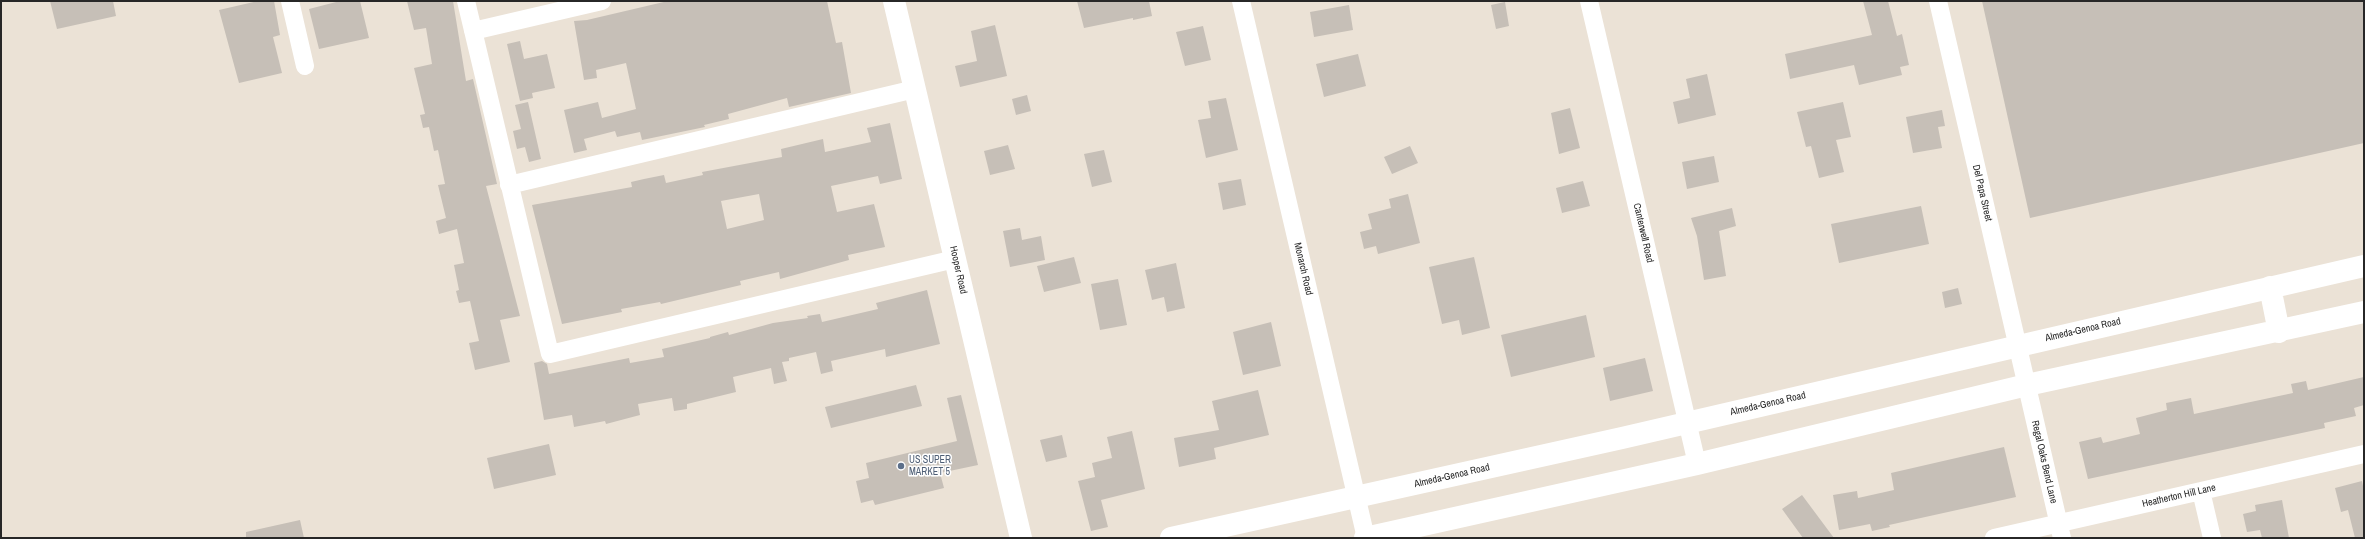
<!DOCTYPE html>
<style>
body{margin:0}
#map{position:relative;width:2365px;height:539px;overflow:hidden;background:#ebe2d6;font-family:"Archivo Narrow",sans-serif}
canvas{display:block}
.frame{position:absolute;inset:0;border:2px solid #272727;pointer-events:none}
</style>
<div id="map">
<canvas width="2365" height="539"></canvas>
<div class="frame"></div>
</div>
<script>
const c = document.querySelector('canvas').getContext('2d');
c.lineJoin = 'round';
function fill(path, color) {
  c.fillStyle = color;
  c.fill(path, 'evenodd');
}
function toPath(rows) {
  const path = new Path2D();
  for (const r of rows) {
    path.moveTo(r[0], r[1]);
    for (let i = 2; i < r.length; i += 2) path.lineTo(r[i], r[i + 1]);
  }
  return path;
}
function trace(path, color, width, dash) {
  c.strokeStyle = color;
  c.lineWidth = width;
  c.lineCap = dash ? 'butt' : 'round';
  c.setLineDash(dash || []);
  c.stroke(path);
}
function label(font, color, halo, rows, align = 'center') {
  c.font = font + ' "Archivo Narrow",sans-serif';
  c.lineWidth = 3;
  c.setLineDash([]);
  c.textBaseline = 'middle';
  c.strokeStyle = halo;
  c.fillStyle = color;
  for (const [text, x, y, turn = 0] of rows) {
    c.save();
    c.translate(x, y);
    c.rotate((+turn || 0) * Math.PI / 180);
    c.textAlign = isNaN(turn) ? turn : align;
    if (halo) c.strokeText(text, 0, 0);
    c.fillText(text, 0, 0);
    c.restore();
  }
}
const building = toPath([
 [50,1,113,1,116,16,57,29],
 [258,1,274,1,280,35,273,37,282,73,239,83,219,10],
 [340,1,360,1,369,38,319,49,309,9],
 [407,1,453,1,466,81,473,79,497,184,486,186,520,316,500,320,510,362,475,370,469,343,479,341,470,301,459,303,456,291,459,290,454,265,464,263,457,229,439,234,436,221,446,218,438,185,445,184,438,150,434,151,429,127,423,128,420,115,425,114,414,68,432,64,426,28,414,30],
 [668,1,827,1,836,43,842,42,851,93,789,107,787,98,728,114,729,119,704,125,705,127,642,140,640,132,617,137,615,131,584,139,587,150,574,153,564,110,598,102,602,118,636,109,626,63,596,70,597,78,584,80,574,21,587,20],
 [1077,1,1149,1,1152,16,1133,20,1133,18,1084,28],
 [1863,1,1888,1,1897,36,1902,34,1909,65,1900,67,1902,75,1859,85,1854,65,1790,79,1785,54,1872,35],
 [1982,1,2364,1,2364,143,2030,218],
 [1505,2,1509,26,1496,29,1491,5],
 [1349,5,1353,30,1314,37,1310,12],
 [995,25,1007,76,960,87,955,66,977,61,971,31],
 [1203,26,1211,60,1185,66,1176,32],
 [520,41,524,59,547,54,555,88,532,93,533,98,520,101,507,44],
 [1358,54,1366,86,1324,97,1316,64],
 [1707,74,1716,115,1678,124,1673,102,1690,98,1686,79],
 [1027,95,1031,111,1016,115,1012,99],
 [1226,98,1238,150,1206,158,1198,120,1211,118,1208,101],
 [528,102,541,159,529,162,525,147,517,149,513,131,521,129,515,105],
 [1843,102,1851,137,1836,140,1844,172,1819,178,1811,146,1806,147,1797,112],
 [1570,108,1580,148,1559,154,1551,113],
 [1942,110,1945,126,1938,127,1942,148,1913,153,1906,117],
 [890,123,902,179,880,184,878,176,831,186,837,212,874,204,885,247,848,255,849,260,780,279,779,272,740,281,741,285,661,304,660,302,621,309,622,312,562,324,532,205,632,187,631,182,644,179,664,175,666,183,703,175,702,172,782,157,781,149,823,139,825,152,871,142,867,128],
 [759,194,764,220,727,229,721,201],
 [1008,145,1015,169,990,175,984,151],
 [1410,146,1418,163,1392,174,1384,157],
 [1104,150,1112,182,1092,187,1084,154],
 [1714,156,1719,182,1687,189,1682,162],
 [1241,179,1246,205,1223,210,1218,183],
 [1583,181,1590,206,1562,213,1556,188],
 [1408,194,1420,243,1378,254,1376,246,1364,249,1360,232,1372,229,1368,214,1391,208,1389,199],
 [1921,206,1929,244,1839,263,1831,224],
 [1732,208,1736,226,1719,231,1726,276,1704,280,1697,236,1691,218],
 [1020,228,1022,240,1041,236,1045,260,1010,267,1003,231],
 [1074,257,1081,283,1044,292,1037,266],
 [1474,257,1490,328,1462,335,1459,320,1442,324,1429,267],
 [1176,263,1185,308,1167,312,1164,297,1152,300,1145,270],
 [1118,279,1127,325,1100,330,1091,284],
 [1958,288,1962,304,1945,308,1942,292],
 [927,290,940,344,886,357,885,349,831,361,833,371,821,374,816,352,789,358,789,361,782,362,787,381,774,384,771,368,733,377,736,392,687,404,687,409,674,411,672,398,638,404,640,415,606,424,605,421,574,427,572,415,544,420,534,363,542,361,547,364,549,374,629,358,630,363,664,357,662,349,710,338,710,337,728,332,729,335,773,323,808,318,807,316,820,314,822,322,878,309,876,303],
 [1586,315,1595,357,1511,377,1501,335],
 [1271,322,1281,366,1243,375,1233,332],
 [1645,358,1653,391,1610,401,1603,368],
 [2364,377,2364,405,2354,408,2356,416,2324,423,2325,428,2088,479,2079,442,2101,437,2103,443,2140,434,2136,418,2167,410,2166,403,2191,398,2194,414,2293,393,2291,384,2306,381,2308,390],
 [916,385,922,406,831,428,825,407],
 [1258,390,1269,435,1214,448,1216,459,1179,467,1174,438,1219,430,1212,401],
 [961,395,978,465,940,473,944,488,875,505,873,500,861,503,856,481,869,478,866,463,957,441,947,398],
 [1132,431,1145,489,1101,500,1108,527,1091,531,1078,481,1095,477,1092,463,1112,458,1107,437],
 [1062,435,1067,457,1046,462,1040,440],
 [549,444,556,475,494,489,487,458],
 [2004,447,2016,497,1889,525,1890,527,1872,531,1870,524,1839,530,1833,495,1857,491,1858,498,1894,490,1891,473],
 [2362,481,2364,491,2364,538,2355,538,2348,510,2341,512,2335,488],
 [1802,495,1834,538,1803,538,1782,509],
 [2282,500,2289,538,2262,538,2260,530,2247,532,2243,514,2256,511,2255,505],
 [300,520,304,538,246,538,246,532]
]);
const minor = toPath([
 [290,1,305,66],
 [466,1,550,354,955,259],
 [1241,1,1366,538],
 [1589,1,1697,464],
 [1938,1,2062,538],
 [473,31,602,1],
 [509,185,915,89],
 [2201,491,2212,538],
 [1994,538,2364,454]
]);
const tertiary = toPath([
 [894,1,1021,538]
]);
const secondary = toPath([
 [2270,287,2279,332],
 [1171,538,1622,438,2364,266],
 [1365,538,1697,464,2027,385,2364,312]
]);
const markers = [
 [901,466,4,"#5c6f8a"]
];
const streetNames = [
 ["Del Papa Street",1982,193,77],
 ["Canterwell Road",1643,233,77],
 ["Monarch Road",1303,269,77],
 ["Hooper Road",958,270,77],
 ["Almeda-Genoa Road",2083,330,-13],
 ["Almeda-Genoa Road",1768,404,-13],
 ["Regal Oaks Bend Lane",2044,462,77],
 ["Almeda-Genoa Road",1452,476,-13],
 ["Heatherton Hill Lane",2179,496,-13]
];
const serviceNames = [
 ["US SUPER",909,460],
 ["MARKET 5",909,472]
];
fill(building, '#c6bfb7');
trace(minor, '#fff', 18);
trace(tertiary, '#fff', 22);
trace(secondary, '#fff', 22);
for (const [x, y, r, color] of markers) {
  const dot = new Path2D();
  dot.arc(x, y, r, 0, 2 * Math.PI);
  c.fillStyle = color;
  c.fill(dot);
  trace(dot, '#fff', 1.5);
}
label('10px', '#272727', '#fff', streetNames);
label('10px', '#4e5e75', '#fff', serviceNames, 'left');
</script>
